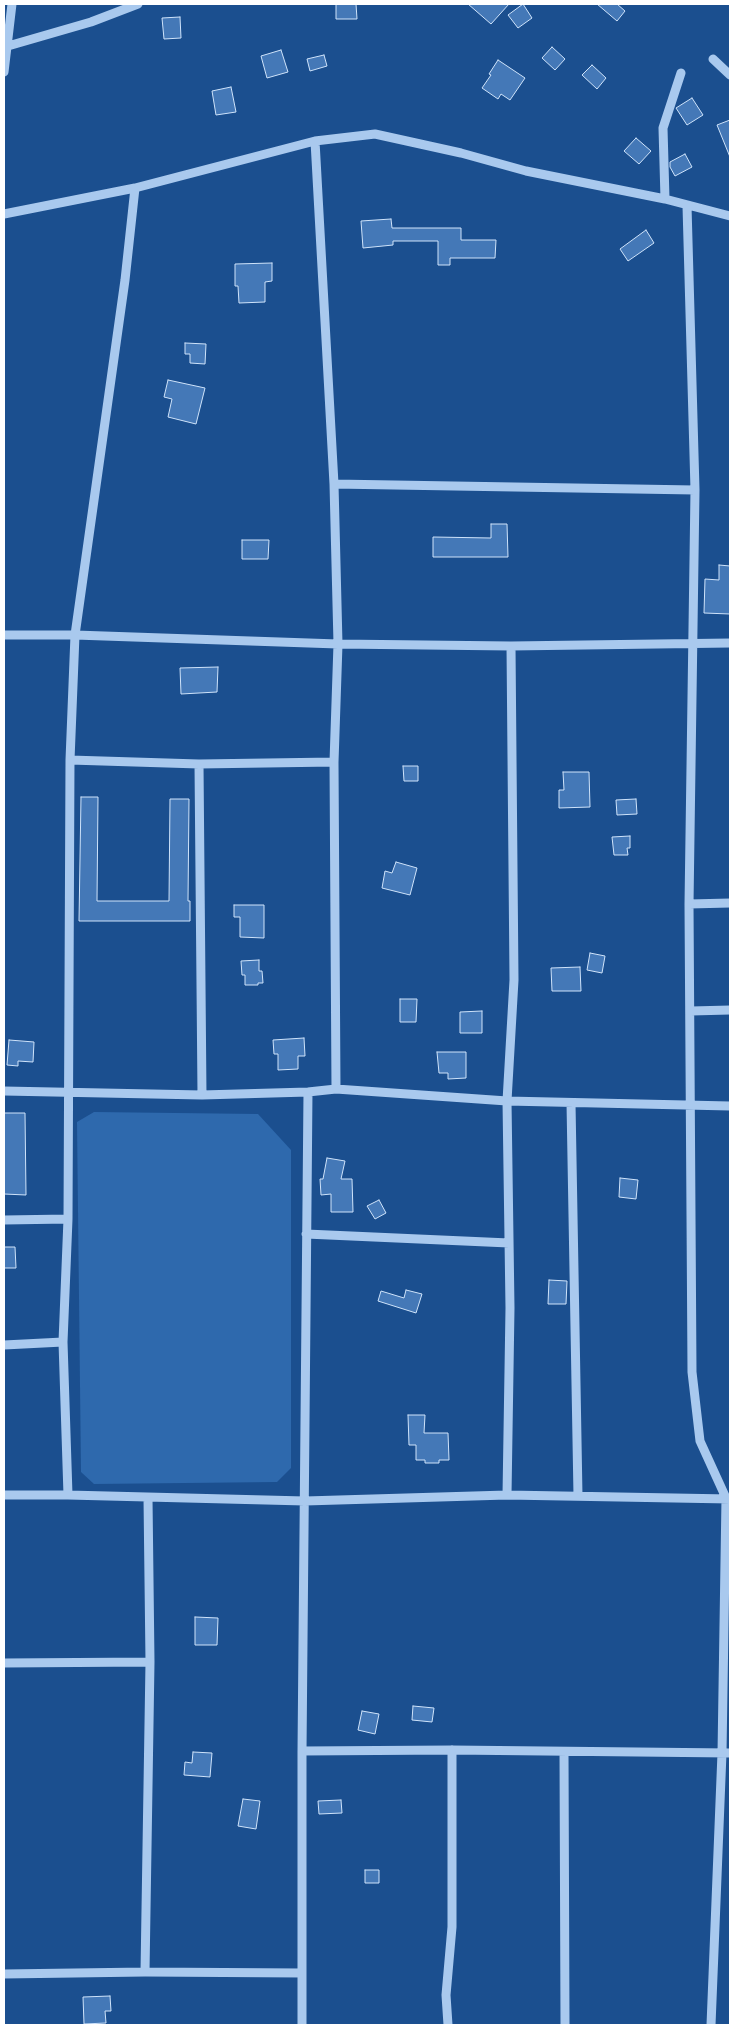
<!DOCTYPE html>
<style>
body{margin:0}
#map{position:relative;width:734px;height:2029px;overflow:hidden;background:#1b4f8f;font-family:"Archivo Narrow",sans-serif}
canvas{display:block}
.frame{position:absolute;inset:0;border:5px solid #fff;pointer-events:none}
</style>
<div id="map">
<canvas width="734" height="2029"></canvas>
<div class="frame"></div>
</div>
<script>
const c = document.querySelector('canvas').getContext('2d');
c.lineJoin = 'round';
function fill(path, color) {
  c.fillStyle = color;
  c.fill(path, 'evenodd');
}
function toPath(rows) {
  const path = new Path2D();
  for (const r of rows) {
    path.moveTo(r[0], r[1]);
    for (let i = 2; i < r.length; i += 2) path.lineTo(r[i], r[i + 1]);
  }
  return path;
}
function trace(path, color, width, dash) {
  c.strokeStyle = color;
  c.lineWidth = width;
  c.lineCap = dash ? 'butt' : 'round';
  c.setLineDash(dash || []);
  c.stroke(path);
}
const green = toPath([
 [94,1112,258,1114,291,1150,291,1468,277,1482,94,1484,81,1472,77,1122]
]);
const building = toPath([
 [336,4,356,4,357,19,336,19,336,4],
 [468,4,509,4,491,24,468,4],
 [523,4,532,18,518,28,508,15,523,4],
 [597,4,617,4,625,11,617,21,597,4],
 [180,17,181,38,164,39,162,18,180,17],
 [552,47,565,59,555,70,542,58,552,47],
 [281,50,288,72,267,78,261,56,281,50],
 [324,55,327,66,310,71,307,59,324,55],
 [498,60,525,78,510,100,501,94,498,99,482,88,491,75,489,74,498,60],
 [592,65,606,78,597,89,582,75,592,65],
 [231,87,236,112,216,115,212,91,231,87],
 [692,98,703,115,687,125,676,108,692,98],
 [730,120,730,157,717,125,730,120],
 [636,138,651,151,639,164,624,151,636,138],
 [685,154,692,167,675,176,670,167,670,162,685,154],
 [391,219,392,228,461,228,461,240,496,240,495,258,450,258,450,265,438,265,438,241,393,241,393,245,363,248,361,221,391,219],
 [646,230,654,243,628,261,620,249,646,230],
 [272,263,272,281,265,282,265,302,239,303,238,286,235,286,235,264,272,263],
 [185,343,206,344,205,364,190,363,190,354,185,354,185,343],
 [168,380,205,388,196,424,168,417,172,399,164,397,168,380],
 [491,524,507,524,508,557,433,557,433,537,491,538,491,524],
 [242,540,269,540,268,559,242,559,242,540],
 [719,565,730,566,730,614,704,613,705,579,719,580,719,565],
 [218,667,217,692,181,694,180,668,218,667],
 [403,766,418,766,418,781,404,781,403,766],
 [563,772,589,772,590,807,559,808,559,790,564,790,563,772],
 [81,797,98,797,97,901,169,901,170,799,189,799,188,901,190,901,190,921,79,921,81,797],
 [636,799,637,814,617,815,616,800,636,799],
 [630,836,630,848,627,848,628,855,614,855,612,837,630,836],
 [396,862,417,868,410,895,382,888,385,871,392,873,396,862],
 [234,905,264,905,264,938,240,937,240,917,234,917,234,905],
 [590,953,605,956,602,973,587,970,590,953],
 [259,960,259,971,262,971,263,983,258,983,258,985,245,985,245,975,242,975,241,961,259,960],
 [580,967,581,991,552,991,551,968,580,967],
 [400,999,417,999,416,1022,400,1022,400,999],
 [482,1011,482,1033,460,1033,460,1012,482,1011],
 [304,1038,305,1056,298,1056,298,1069,278,1070,278,1054,274,1054,273,1040,304,1038],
 [9,1040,34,1042,33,1062,18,1061,18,1066,7,1065,9,1040],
 [437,1052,466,1052,466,1078,448,1079,448,1073,439,1073,437,1052],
 [4,1113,25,1113,26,1195,4,1194,4,1113],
 [327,1158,345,1161,341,1179,352,1179,353,1212,331,1212,331,1194,321,1195,320,1179,323,1179,327,1158],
 [620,1178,638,1180,636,1199,619,1197,620,1178],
 [379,1200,386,1213,375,1219,367,1206,379,1200],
 [4,1247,15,1247,16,1268,4,1268,4,1247],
 [549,1280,567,1281,566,1304,548,1304,549,1280],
 [406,1290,422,1294,416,1313,378,1301,381,1291,404,1298,406,1290],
 [408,1415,425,1415,424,1433,448,1433,449,1460,439,1460,439,1463,425,1463,425,1460,416,1460,416,1445,409,1445,408,1415],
 [195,1617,218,1618,217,1645,195,1645,195,1617],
 [413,1706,434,1708,432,1722,412,1720,413,1706],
 [362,1711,379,1714,375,1734,358,1730,362,1711],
 [193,1752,212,1753,210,1777,184,1775,185,1762,192,1763,193,1752],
 [243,1799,260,1801,256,1829,238,1826,243,1799],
 [341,1800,342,1813,319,1814,318,1801,341,1800],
 [365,1870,379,1870,379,1883,365,1883,365,1870],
 [110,1996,111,2011,105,2011,106,2023,84,2024,83,1997,110,1996]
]);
const minor = toPath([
 [8,46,91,22,138,4],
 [713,59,730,75],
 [4,72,12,4],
 [315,141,334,484,338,644,334,762,336,1089],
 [665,199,663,128,681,73],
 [687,206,695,490,689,904,692,1372,700,1441,726,1498,722,1753,711,2025],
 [4,214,135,188,315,141,375,134,461,153,526,171,665,199,730,216],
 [334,484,695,490],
 [4,635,75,635,338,644,511,646,730,643],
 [70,760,199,764,334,762],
 [199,764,202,1095],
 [689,904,730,903],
 [691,1011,730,1010],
 [4,1091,202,1095,308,1092,336,1089,507,1101,730,1106],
 [571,1103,578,1496],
 [4,1220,68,1219],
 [306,1234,509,1243],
 [4,1345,63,1342],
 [4,1495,68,1495,305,1501,507,1495,730,1499],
 [68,1495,63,1342,68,1219,70,760,75,635,125,280,135,188],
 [507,1495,510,1308,507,1101,514,980,511,646],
 [4,1663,150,1662],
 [302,1751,452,1750,730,1753],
 [564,1752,565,2025],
 [145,1972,150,1662,148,1498],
 [4,1974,145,1972,302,1973],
 [302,2025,302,1751,308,1092],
 [448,2025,446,1995,452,1927,452,1750]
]);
fill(green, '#2e69ad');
fill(building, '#4478b7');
trace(building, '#cfe3fa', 1);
trace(minor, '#a9c9ee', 9);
</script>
